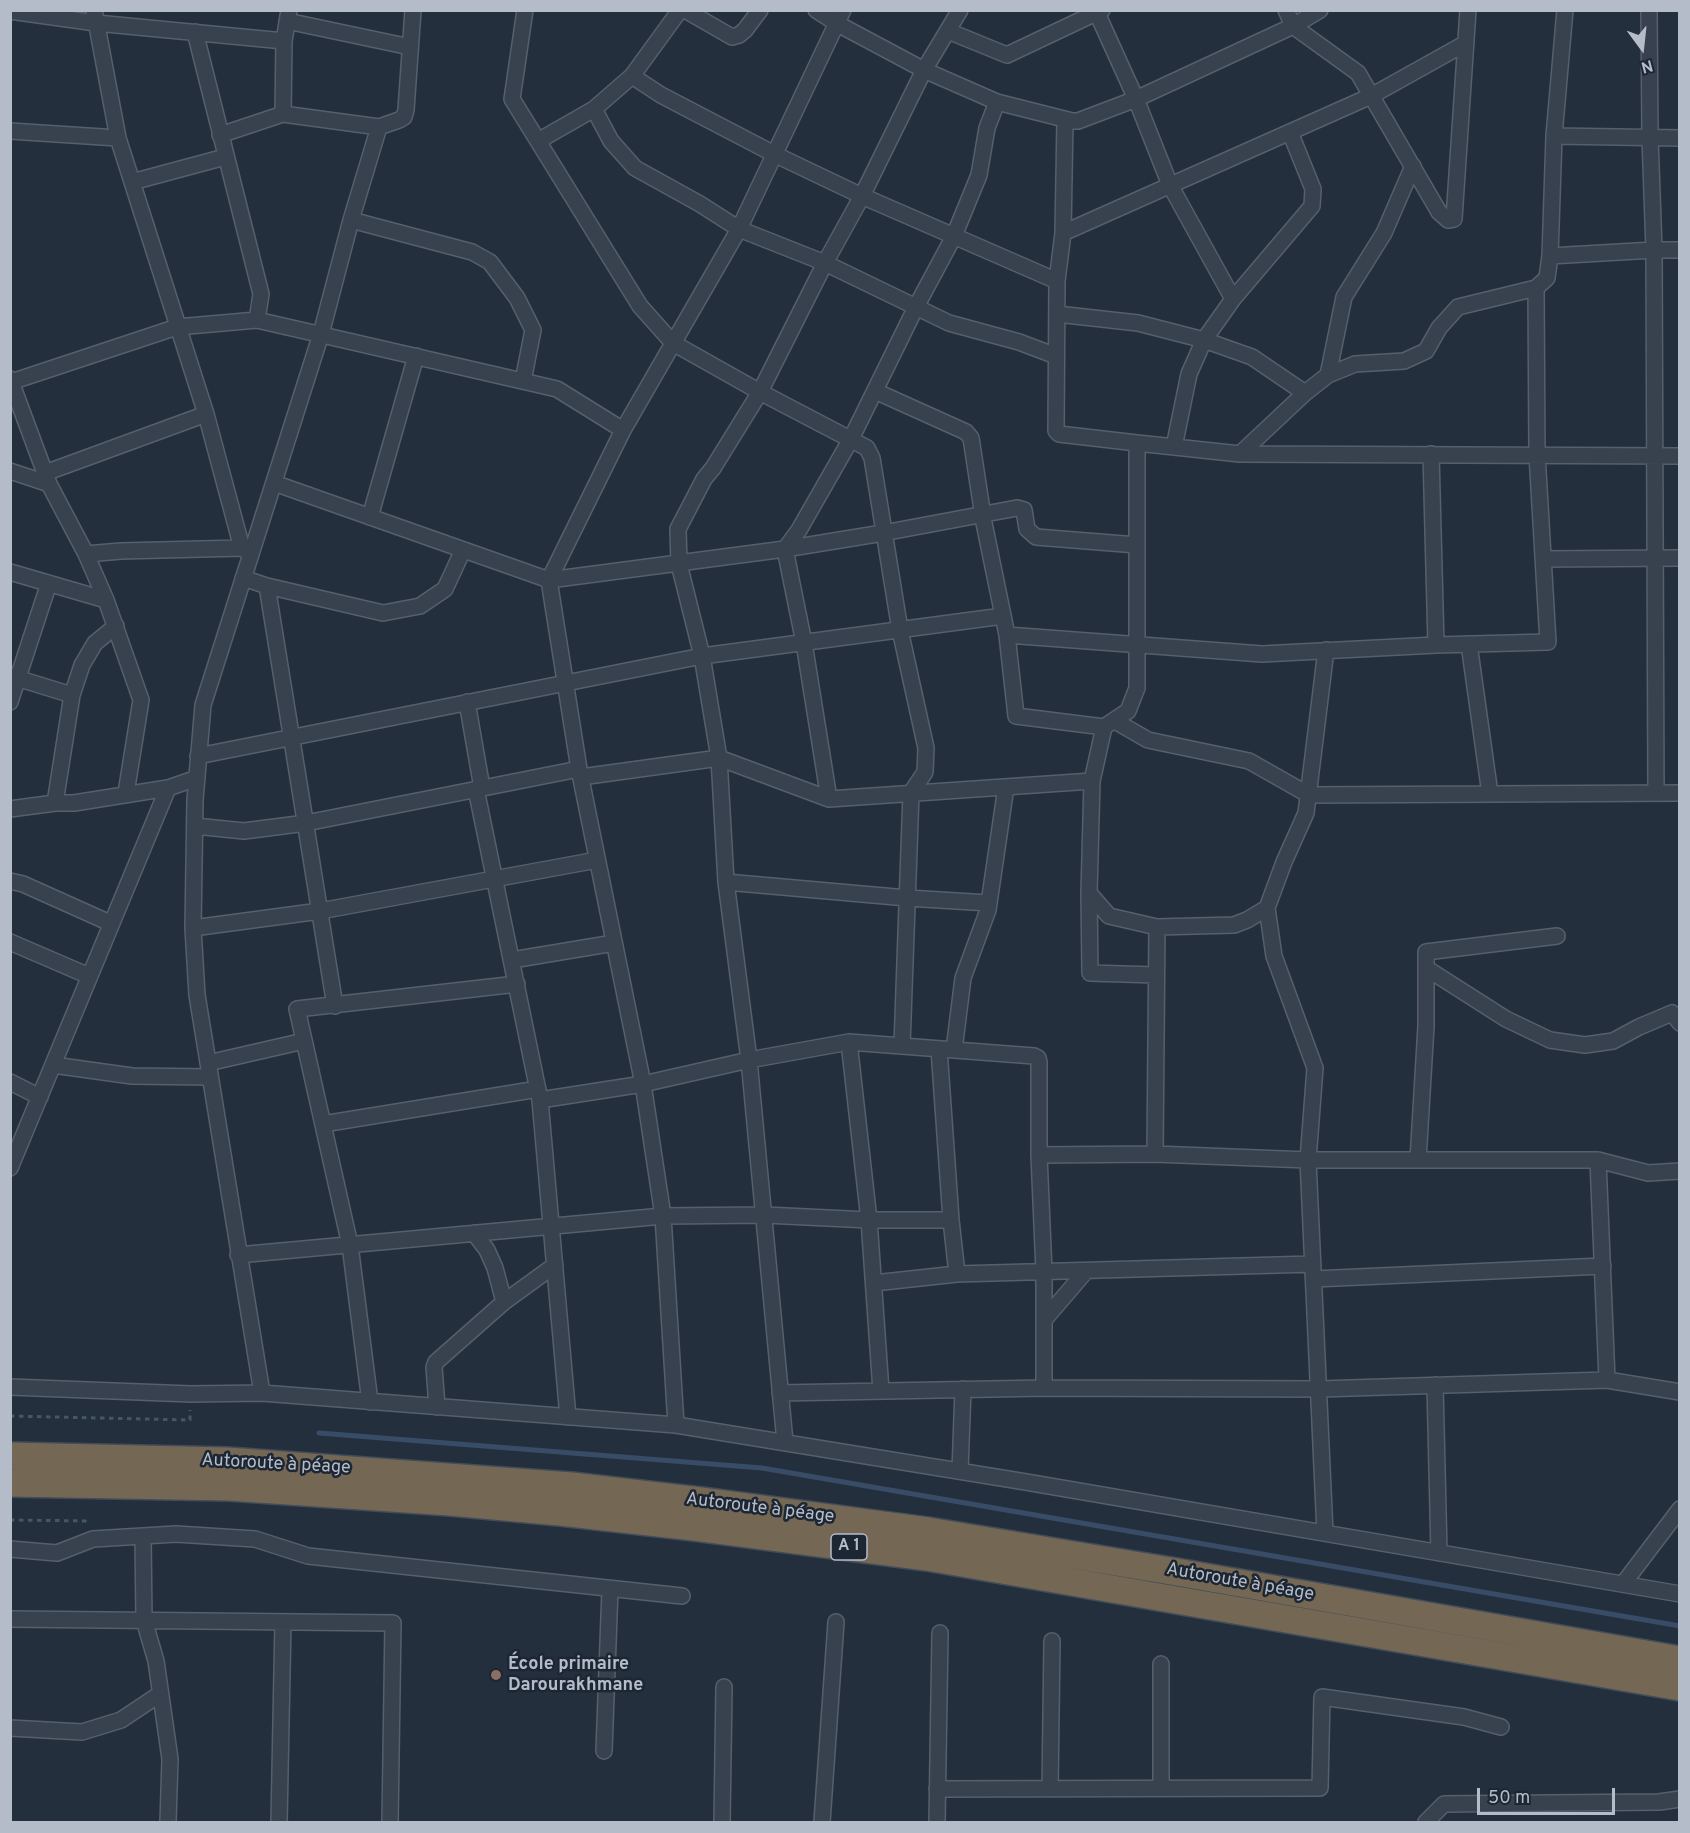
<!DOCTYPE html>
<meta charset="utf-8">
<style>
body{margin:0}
#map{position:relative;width:1690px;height:1833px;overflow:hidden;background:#242f3e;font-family:Overpass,sans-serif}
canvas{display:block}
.frame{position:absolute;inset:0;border:12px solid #b4bcc9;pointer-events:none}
.north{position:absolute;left:1612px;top:18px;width:60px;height:60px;-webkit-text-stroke:4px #1d2633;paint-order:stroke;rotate:165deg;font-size:16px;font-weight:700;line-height:24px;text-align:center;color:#b4bcc9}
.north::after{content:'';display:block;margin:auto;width:21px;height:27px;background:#b4bcc9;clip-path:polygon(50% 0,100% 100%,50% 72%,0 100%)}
.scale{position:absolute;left:1477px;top:1788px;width:138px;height:27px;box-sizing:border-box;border:3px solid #b4bcc9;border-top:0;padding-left:8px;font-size:18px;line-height:21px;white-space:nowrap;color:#b4bcc9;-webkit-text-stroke:4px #1d2633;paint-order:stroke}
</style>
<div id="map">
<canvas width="1690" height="1833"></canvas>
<div class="frame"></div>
<div class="north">N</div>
<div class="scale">50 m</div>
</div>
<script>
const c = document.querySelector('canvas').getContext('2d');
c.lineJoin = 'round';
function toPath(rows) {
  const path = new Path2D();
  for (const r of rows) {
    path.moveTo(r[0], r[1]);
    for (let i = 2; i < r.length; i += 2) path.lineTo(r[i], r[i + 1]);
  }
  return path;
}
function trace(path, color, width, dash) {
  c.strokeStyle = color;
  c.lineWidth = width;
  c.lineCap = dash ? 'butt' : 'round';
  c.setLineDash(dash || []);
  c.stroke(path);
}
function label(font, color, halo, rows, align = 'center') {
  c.font = font + ' Overpass,sans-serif';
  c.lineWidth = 5;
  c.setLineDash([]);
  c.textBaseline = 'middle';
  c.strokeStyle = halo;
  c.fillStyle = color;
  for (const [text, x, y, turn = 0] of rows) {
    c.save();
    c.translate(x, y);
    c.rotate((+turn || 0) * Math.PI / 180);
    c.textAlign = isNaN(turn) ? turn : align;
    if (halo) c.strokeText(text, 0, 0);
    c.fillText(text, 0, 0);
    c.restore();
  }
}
const stream = toPath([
 [319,1433,762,1468,1680,1626]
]);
const path = toPath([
 [10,1416,190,1420,190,1410],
 [10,1520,90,1521]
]);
const street = toPath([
 [94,10,118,138,206,414,242,548],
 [525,10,512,99,640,306,673,343,760,392,867,448,872,458,900,630,926,748,925,772,911,793,902,1046],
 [680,10,632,76,594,109,611,141,635,168,700,204,739,229,825,263,949,323,1019,342,1056,356],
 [685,10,732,37,739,35,745,30,760,10],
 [816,10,836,23,924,70,997,102,1072,121,1078,121,1136,99,1293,26,1320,10],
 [1286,10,1293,26,1358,73,1439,212,1448,220,1454,219,1468,10],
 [1649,10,1650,137,1654,250,1656,793],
 [10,11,96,23,284,41],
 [1097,13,1136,99,1170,185,1233,299],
 [287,21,410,47],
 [948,31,1007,55,1102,10],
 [195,32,261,294,257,320],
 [632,76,661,95,776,155,862,196,1057,281],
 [283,114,284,41,289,10],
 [10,131,118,138],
 [220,135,283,114,379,127,399,120,404,117,406,110,413,10],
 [1554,136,1680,138],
 [538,141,594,109],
 [132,182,225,157],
 [351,220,472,252,490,262,517,298,533,330,523,381],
 [1063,233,1065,120],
 [1550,256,1654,250,1680,250],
 [1057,314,1138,323,1204,340,1252,357,1305,393],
 [1328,375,1344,297,1384,233,1413,166],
 [10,379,49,484,86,554,106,600,141,700,126,793],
 [11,382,177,327,257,320,557,389,623,430],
 [875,391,966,432,971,438,984,523,1007,635,1016,716,1104,727],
 [1137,443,1059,434,1056,431,1057,281,1063,233,1371,96,1466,43],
 [1174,447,1189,374,1204,340,1233,299,1312,206,1313,189,1290,132],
 [1240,454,1305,393,1328,375,1355,364,1404,361,1426,351,1439,328,1458,307,1536,288,1547,278,1550,256,1554,136,1565,10],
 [1431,454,1436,645],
 [10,471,49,484],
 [45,473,206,414],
 [274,483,549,580,785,549,883,533,1017,508,1024,510,1027,529,1036,537,1137,545],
 [370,517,416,356],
 [86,554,121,551,242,548,249,552],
 [1543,559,1680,558],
 [10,572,106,600],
 [243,578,267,586,383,613,420,606,445,589,463,550],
 [267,586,335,1006],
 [1007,635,1262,654,1436,645,1548,642,1537,454,1536,288],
 [1469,644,1490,794],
 [10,676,72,695],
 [10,702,49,583],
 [467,702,482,788],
 [1115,721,1148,740,1249,761,1309,795,1680,793],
 [198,756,702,656,1003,616],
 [581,777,719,758,829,799,1092,781],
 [476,789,540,1100,568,1417],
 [829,799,804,643,785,549,799,530,851,439,916,307,954,236,979,175,987,128,997,102],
 [55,803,72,695,82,665,95,643,116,626],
 [10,809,55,803,74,803,168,788,197,778],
 [195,826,244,831,306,823,579,769],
 [10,881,23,884,110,923],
 [726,882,907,898,989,903],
 [1089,893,1090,973,1156,975],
 [1157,927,1234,925,1247,920,1267,908],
 [193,928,320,911,597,860],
 [10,942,89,976],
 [512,960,614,943],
 [1426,968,1506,1019,1550,1040,1585,1045,1613,1041,1639,1027,1672,1013,1680,1023],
 [849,1042,869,1220,881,1391],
 [939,1049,951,1220],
 [954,1050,963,978,988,910,1006,787],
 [208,1063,304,1041],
 [53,1065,132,1076,210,1077],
 [10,1082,40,1097],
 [540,1100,643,1084,749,1060,849,1042,1034,1056,1038,1058,1039,1062,1039,1155,1044,1272,1044,1388],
 [323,1124,538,1089],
 [1155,1154,1157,927,1109,916,1089,893,1092,781,1104,727,1128,711,1137,688,1137,443,1240,454,1680,456],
 [1039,1155,1155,1154,1308,1160,1598,1160,1648,1173,1680,1171],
 [1418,1160,1426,1026,1426,952,1557,936],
 [1598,1160,1607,1380],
 [10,1168,168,788],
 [474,1233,487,1250,495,1268,504,1302],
 [238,1255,663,1216,765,1215,869,1220,951,1220,957,1274,874,1283],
 [957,1274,1313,1264],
 [1314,1279,1603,1266],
 [1044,1320,1086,1271],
 [1435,1385,1439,1553],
 [10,1387,191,1394,262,1393,676,1425,1026,1482,1680,1594],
 [262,1393,197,995,193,928,195,800,203,705,321,334,351,220,379,127],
 [780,1393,1044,1388,1319,1389,1607,1380,1680,1392],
 [370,1402,350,1245,297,1009,517,984],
 [437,1407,434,1367,436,1362,504,1302,555,1265],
 [676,1425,663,1216,643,1084,579,769,549,580,623,430,739,229,843,10],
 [785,1442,749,1060,726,882,719,758,702,656,679,564,678,529,704,479,713,468,760,392,825,263,862,196,924,70,960,10],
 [960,1471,963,1389],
 [1325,1533,1308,1160,1315,1068,1274,956,1267,908,1284,862,1306,813,1326,650],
 [143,1537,144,1620,156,1661,170,1759,168,1822],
 [10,1549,57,1553,93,1539,176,1534,255,1539,308,1556,682,1596],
 [1623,1584,1680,1509],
 [10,1619,393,1623,390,1822],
 [10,1728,82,1732,121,1720,160,1694],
 [604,1751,610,1589],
 [1161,1788,1161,1664],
 [937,1789,1320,1788,1322,1697,1464,1717,1501,1727],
 [1050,1789,1052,1641],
 [279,1822,283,1622],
 [722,1822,724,1687],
 [822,1822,836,1622],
 [937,1822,940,1633],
 [1426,1822,1444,1804,1659,1802,1680,1799]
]);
const highway = toPath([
 [10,1456,227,1461,571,1486,701,1501,928,1531,1171,1571,1680,1660],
 [10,1483,229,1487,450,1502,560,1512,694,1527,927,1557,1680,1687]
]);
const markers = [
 [496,1675,6,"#8d6e63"]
];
const shields = [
 [849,1547,36]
];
const shieldNames = [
 ["A 1",849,1547]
];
const streetNames = [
 ["Autoroute à péage",276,1465,3],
 ["Autoroute à péage",760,1509,7],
 ["Autoroute à péage",1240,1583,10]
];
const poiNames = [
 ["École primaire",508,1665],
 ["Darourakhmane",508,1686]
];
trace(stream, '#394c67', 5);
trace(street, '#565f6c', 18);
trace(highway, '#434c59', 30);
trace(path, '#44595c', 3, [4.5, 4.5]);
trace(street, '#38414e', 15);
trace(highway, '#746855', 27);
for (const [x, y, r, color] of markers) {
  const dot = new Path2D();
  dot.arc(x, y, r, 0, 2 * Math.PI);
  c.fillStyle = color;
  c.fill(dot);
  trace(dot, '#1d2633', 2);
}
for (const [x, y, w] of shields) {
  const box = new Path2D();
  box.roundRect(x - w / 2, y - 13, w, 26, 4.5);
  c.fillStyle = '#1d2633';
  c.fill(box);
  trace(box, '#b4bcc9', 1.5);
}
label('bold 16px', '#b4bcc9', null, shieldNames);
label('18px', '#b4bcc9', '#1d2633', streetNames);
label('bold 18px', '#b4bcc9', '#1d2633', poiNames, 'left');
</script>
